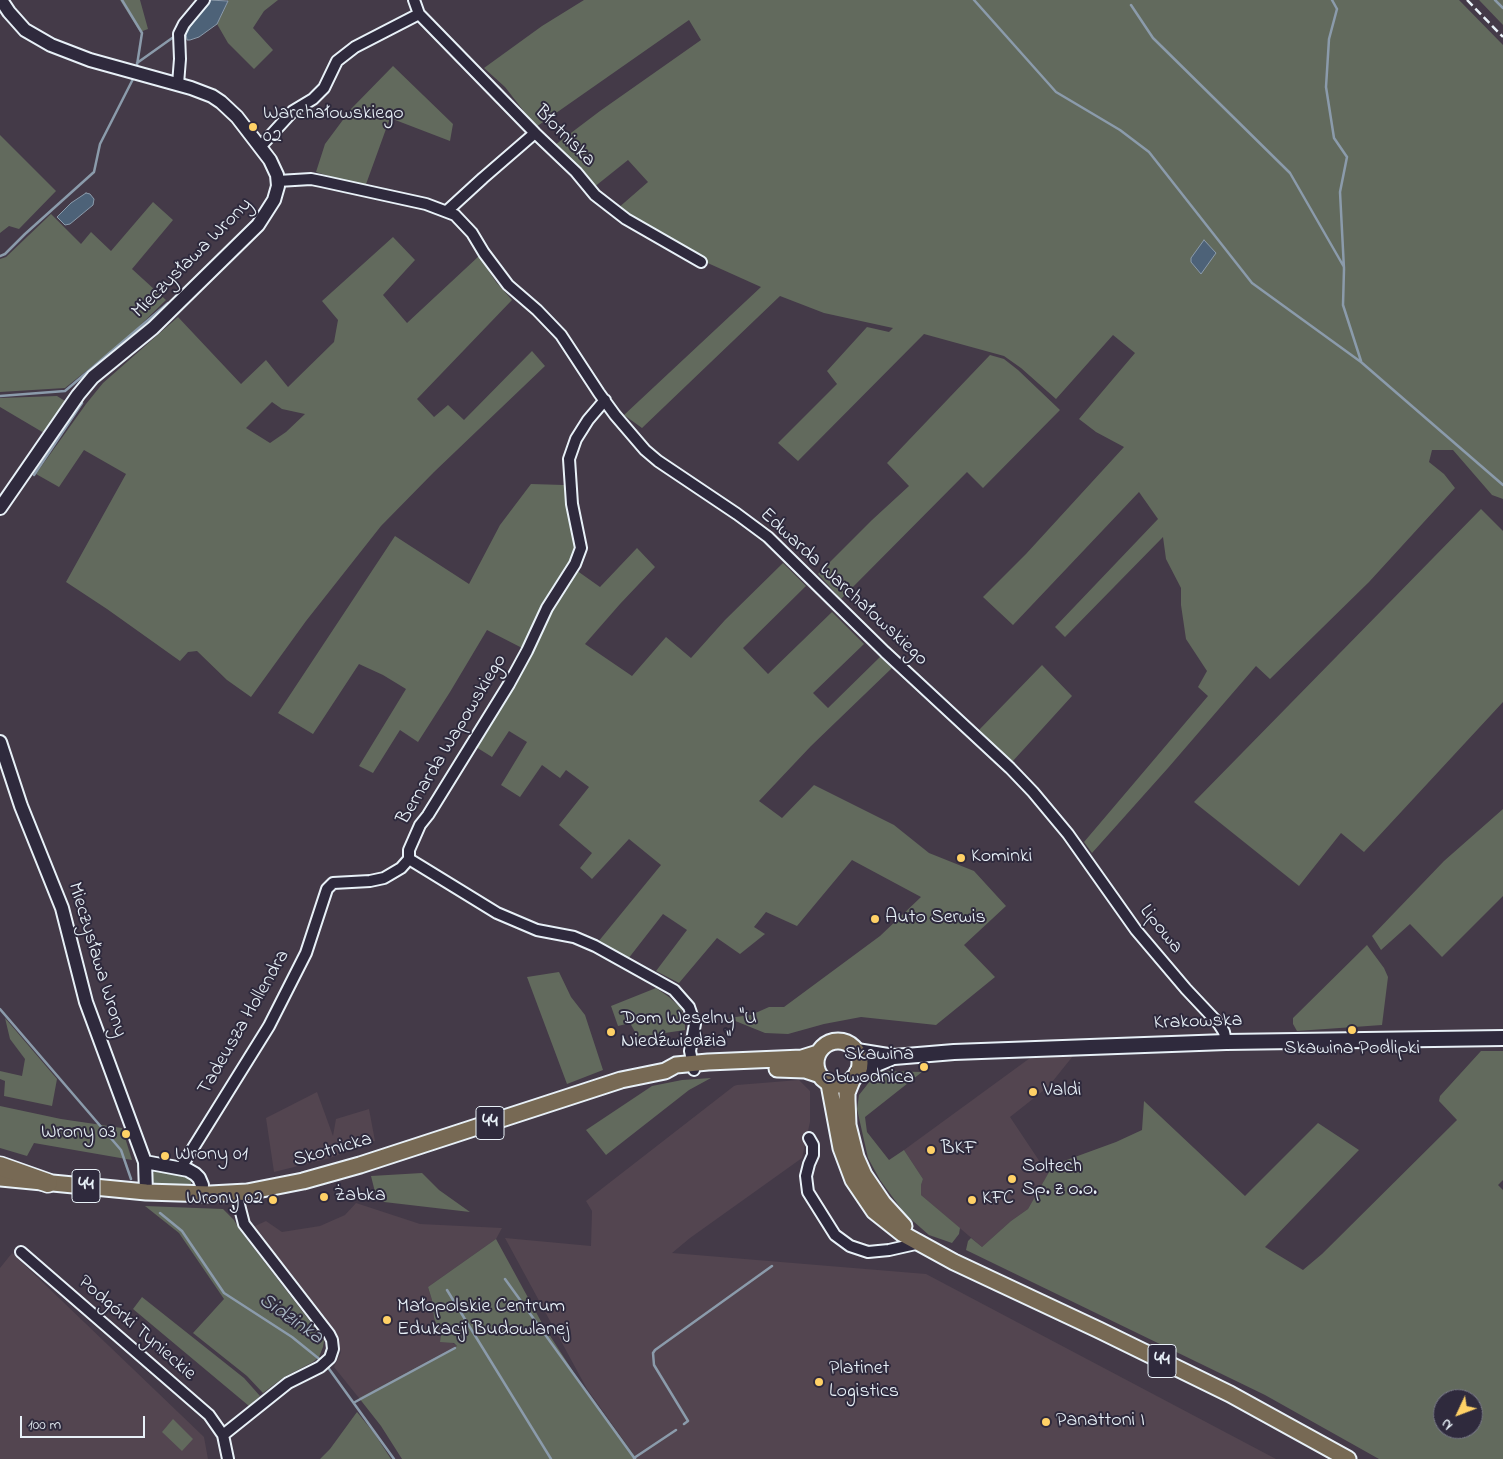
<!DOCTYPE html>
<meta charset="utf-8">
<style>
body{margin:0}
#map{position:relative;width:1503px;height:1459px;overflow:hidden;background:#443a48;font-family:"Indie Flower",sans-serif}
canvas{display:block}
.north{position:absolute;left:1433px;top:1389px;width:50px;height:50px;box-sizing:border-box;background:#2f2a3d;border:1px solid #797a88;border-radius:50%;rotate:227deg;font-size:14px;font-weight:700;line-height:20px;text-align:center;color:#e8f1f8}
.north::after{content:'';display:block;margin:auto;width:18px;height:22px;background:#ffd166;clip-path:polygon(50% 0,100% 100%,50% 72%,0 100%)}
.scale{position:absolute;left:20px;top:1416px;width:125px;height:22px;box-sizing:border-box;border:2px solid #e8f1f8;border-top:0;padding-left:6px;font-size:15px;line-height:18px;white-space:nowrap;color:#e8f1f8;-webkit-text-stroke:4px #2f2a3d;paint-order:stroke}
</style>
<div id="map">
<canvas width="1503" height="1459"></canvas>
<div class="north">N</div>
<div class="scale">100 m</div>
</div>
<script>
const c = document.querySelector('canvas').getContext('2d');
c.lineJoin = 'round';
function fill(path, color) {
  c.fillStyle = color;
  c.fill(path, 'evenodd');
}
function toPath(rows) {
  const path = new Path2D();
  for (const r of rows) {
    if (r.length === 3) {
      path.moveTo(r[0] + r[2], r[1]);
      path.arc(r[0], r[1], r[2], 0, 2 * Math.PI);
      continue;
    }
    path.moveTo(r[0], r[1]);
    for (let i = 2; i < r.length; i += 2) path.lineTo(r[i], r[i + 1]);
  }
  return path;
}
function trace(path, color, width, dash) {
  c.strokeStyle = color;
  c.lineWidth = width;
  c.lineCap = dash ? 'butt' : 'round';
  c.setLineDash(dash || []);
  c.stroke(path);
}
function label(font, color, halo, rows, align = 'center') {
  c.font = font + ' "Indie Flower",sans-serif';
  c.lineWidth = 4;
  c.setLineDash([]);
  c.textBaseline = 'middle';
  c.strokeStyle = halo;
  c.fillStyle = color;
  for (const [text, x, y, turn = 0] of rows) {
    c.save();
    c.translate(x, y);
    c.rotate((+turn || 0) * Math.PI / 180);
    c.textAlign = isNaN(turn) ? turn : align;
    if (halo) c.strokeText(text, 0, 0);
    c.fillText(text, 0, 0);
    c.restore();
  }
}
const built = toPath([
 [1073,1056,1048,1087,1010,1117,1048,1174,1028,1209,1011,1221,982,1247,921,1195,921,1185,923,1179,904,1150,1030,1058],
 [799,1080,810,1091,810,1122,802,1158,690,1238,672,1253,926,1274,1276,1459,637,1459,587,1389,505,1238,591,1246,592,1211,586,1201,734,1086,737,1085],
 [317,1092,333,1136,336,1119,369,1109,375,1141,330,1158,274,1172,266,1118],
 [356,1203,420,1224,502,1228,496,1239,428,1287,432,1300,434,1318,441,1335,457,1346,359,1398,334,1367,341,1352,335,1334,253,1227,266,1221,282,1232,320,1226,345,1215],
 [12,1253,204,1437,208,1459,0,1459,0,1268]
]);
const green = toPath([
 [120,0,140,0,148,29,140,32],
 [227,0,278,0,264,11,253,28,273,50,254,69,228,43,217,24,228,1],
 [584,0,1459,0,1503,45,1503,499,1492,495,1453,450,1432,450,1429,462,1444,474,1455,488,1369,582,1270,679,1256,666,1168,768,1092,853,1084,842,1208,696,1198,687,1207,671,1186,639,1181,605,1181,588,1166,559,1163,537,1065,637,1055,627,1158,519,1139,492,1013,625,983,597,1026,554,1124,447,1096,432,1079,419,1135,353,1113,335,1056,399,1021,368,1004,356,924,334,798,461,778,443,837,384,827,371,867,327,889,332,893,328,824,313,780,296,642,428,624,415,761,287,701,260,617,209,648,182,628,160,593,188,555,145,600,111,701,40,689,20,536,127,505,87,484,68,542,26],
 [1479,0,1503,0,1503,25],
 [393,66,453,124,450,141,390,118,365,187,316,172,325,144,351,109],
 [0,135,56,191,19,229,9,226,0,233],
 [153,202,173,220,132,269,166,300,125,340,65,388,0,392,0,259,6,257,51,214,81,244,91,232,111,251],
 [393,237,415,260,383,295,407,323,479,256,496,282,512,300,417,399,434,417,448,405,464,420,532,351,545,366,434,472,381,526,306,621,251,697,227,680,197,651,188,652,180,661,107,609,66,582,126,474,84,450,59,487,36,474,86,404,103,383,178,317,241,384,266,360,288,387,334,342,338,320,322,301],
 [272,402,282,409,305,414,286,432,270,443,246,428],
 [990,355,1004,359,1018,370,1060,410,983,488,967,472,841,599,818,574,872,520,909,486,887,463],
 [57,396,65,401,44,433,0,407,0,398],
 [531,484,564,485,578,549,526,650,487,630,450,692,418,742,400,730,373,773,359,766,406,689,383,675,359,664,313,734,278,713,395,536,469,584,500,525],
 [1481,509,1503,531,1503,702,1364,852,1341,833,1299,886,1194,802],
 [637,548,655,567,620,604,585,644,632,676,666,637,691,658,725,620,783,563,806,586,743,648,768,674,832,612,864,644,813,693,828,708,880,657,892,668,811,746,759,801,782,818,814,785,894,825,929,853,974,871,1006,906,964,945,995,977,936,1025,861,1017,824,1024,788,1034,765,1033,728,1018,751,1015,769,1007,784,1007,880,936,921,897,852,860,797,926,766,912,754,927,765,934,740,954,717,938,679,983,656,971,687,930,663,914,628,959,598,942,661,865,629,839,592,879,580,868,592,853,559,825,589,787,566,770,560,778,542,765,520,797,501,785,527,742,509,731,492,757,476,747,532,653,549,610,576,570,600,587],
 [1042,665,1072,696,1012,762,978,731],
 [1503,809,1503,896,1442,957,1410,924,1381,950,1372,936,1444,861],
 [1367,945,1384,968,1388,977,1382,1025,1297,1031,1293,1024,1293,1018],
 [559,972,571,997,585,1015,603,1070,567,1084,527,977],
 [656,988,669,997,681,1008,685,1020,685,1030,638,1037,630,1023,618,1026,611,1006],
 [5,1018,57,1079,52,1106,4,1096,5,1081,0,1079,0,1071,22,1076,25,1059,10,1039],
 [1481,1051,1503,1051,1503,1180,1498,1185,1503,1190,1503,1459,1379,1459,1265,1395,966,1250,968,1241,971,1238,982,1247,1011,1221,1028,1209,1053,1165,1116,1142,1142,1130,1144,1101,1245,1196,1318,1123,1359,1150,1265,1247,1303,1270,1322,1254,1457,1120,1439,1101,1440,1096],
 [1443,1399,1473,1399,1473,1429,1443,1429],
 [881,1071,922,1072,865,1117,867,1132,889,1160,904,1150,923,1179,921,1185,921,1195,960,1228,959,1234,952,1243,929,1235,905,1214,880,1180,868,1158,857,1109,859,1095,874,1076],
 [711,1078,689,1090,606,1155,586,1130,652,1086,682,1080],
 [0,1106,61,1119,122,1128,132,1160,34,1143,27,1156,0,1148],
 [156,1169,186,1175,191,1179,191,1185,187,1187,153,1183,151,1176],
 [422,1173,439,1190,470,1212,384,1202,375,1192,371,1176],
 [145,1206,223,1209,234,1220,239,1229,322,1337,324,1341,323,1347,319,1357,313,1362,284,1377,263,1393,247,1376,193,1333,224,1299,179,1233],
 [496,1239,543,1325,578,1379,637,1459,402,1459,381,1426,359,1398,457,1346,454,1343,440,1342,441,1335,434,1318,432,1300,428,1287],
 [142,1297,244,1378,260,1396,249,1406,133,1309],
 [357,1412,374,1433,391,1459,320,1459,330,1449],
 [173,1419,193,1439,182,1451,162,1432]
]);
const water = toPath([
 [209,0,228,1,217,24,199,37,190,40,187,40,186,33,209,0],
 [86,193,90,194,94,199,93,205,70,224,65,225,57,217,71,203,86,193],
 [1204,240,1216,253,1201,274,1191,262,1191,258,1204,240]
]);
const stream = toPath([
 [122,0,142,33,137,65],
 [974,0,1056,92,1120,130,1149,152,1252,283,1361,362,1503,485],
 [1332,0,1337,9,1329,39,1326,87,1334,138,1347,157,1340,192,1344,269,1343,305,1361,361],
 [1495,0,1503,8],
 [1131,5,1153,38,1290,173,1344,267],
 [137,63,175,36],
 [0,256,5,254,25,234,94,172,100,144,133,79],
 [0,396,65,391,168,303],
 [34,475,82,403],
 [0,1009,121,1150,131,1179],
 [160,1213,182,1231,224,1293,292,1337,323,1362],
 [505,1279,635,1459],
 [447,1290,551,1459],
 [327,1366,394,1459],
 [355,1402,455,1348],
 [684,1424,688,1421,654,1365,653,1353,655,1350,772,1266],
 [634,1458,676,1430]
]);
const minor = toPath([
 [414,0,419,14,535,133,576,172,595,195,626,219,701,262],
 [178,84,180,59,179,34,184,24,204,0],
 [260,147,293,111,313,99,324,88,337,61,355,47,419,14],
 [278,181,311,179,321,181,426,204,455,215,472,233,484,253,508,285,537,310,561,335,599,393,615,415,645,450,658,461,737,514,768,537,885,652,1010,768,1033,792,1068,834,1136,930,1186,989,1219,1024,1224,1032,1226,1042],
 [447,211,483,178,535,133],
 [605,400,588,420,576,439,569,459,572,504,581,548,575,564,547,608,527,651,509,684,428,815,420,825,409,850,409,859,497,913,537,930,574,937,595,946,674,990,689,1007,695,1024,690,1051,694,1070],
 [809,1138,813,1145,813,1155,809,1164,806,1176,808,1192,835,1235,850,1246,868,1252,889,1250,920,1243],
 [180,1169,269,1026,306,953,327,889,333,883,370,881,384,878,401,868,409,859],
 [21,1252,209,1415,223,1435,228,1459],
 [223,1435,288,1383,320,1367,330,1358,333,1349,332,1340,329,1334,244,1224,236,1193]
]);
const tertiary = toPath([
 [0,508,78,395,93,377,153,328,258,225,274,200,278,186,277,175,270,160,237,117,221,102,212,96,191,88,90,60,51,45,25,30,9,12,1,0],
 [0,742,21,806,62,908,86,1002,145,1162,146,1192],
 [145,1162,188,1170,195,1174,199,1178,202,1185,201,1194]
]);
const secondary = toPath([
 [857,1051,894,1057,954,1052,1226,1042,1503,1038],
 [857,1072,891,1058]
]);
const primary = toPath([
 [838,1063,22],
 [777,1069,805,1070,817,1074],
 [853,1078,847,1093,847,1100,848,1125,856,1157,864,1175,883,1203,904,1226],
 [829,1084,841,1148,853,1180,874,1211,903,1234,954,1262,1099,1330,1230,1394,1348,1459],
 [0,1178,146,1192,210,1194,247,1192,303,1181,360,1165,621,1080,665,1071,676,1065,708,1062,802,1058,818,1053]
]);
const motorway = toPath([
 [0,1166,48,1183]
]);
const rail = toPath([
 [1467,0,1503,37]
]);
const markers = [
 [253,127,5,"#ffd166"],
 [961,858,5,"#ffd166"],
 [875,919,5,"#ffd166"],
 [1352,1030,5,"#ffd166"],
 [611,1032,5,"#ffd166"],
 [924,1067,5,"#ffd166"],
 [1033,1092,5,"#ffd166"],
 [126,1134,5,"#ffd166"],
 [931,1150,5,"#ffd166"],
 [165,1156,5,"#ffd166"],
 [1012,1179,5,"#ffd166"],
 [324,1197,5,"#ffd166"],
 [273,1200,5,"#ffd166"],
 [972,1200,5,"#ffd166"],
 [387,1320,5,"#ffd166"],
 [819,1382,5,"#ffd166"],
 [1046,1422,5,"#ffd166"]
];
const shields = [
 [490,1123,28],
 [86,1186,28],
 [1162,1361,28]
];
const shieldNames = [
 ["44",490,1123],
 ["44",86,1186],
 ["44",1162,1361]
];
const poiNames = [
 ["Warchałowskiego",263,115],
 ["02",263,138],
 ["Kominki",971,858],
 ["Auto Serwis",885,919],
 ["Dom Weselny \"U",621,1020],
 ["Niedźwiedzia\"",621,1043],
 ["Skawina Podlipki",1352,1050,"center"],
 ["Skawina",914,1056,"right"],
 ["Obwodnica",914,1079,"right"],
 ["Valdi",1043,1092],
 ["Wrony 03",116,1134,"right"],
 ["BKF",941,1150],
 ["Wrony 01",175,1156],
 ["Soltech",1022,1168],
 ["Sp. z o.o.",1022,1191],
 ["Żabka",334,1197],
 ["Wrony 02",263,1200,"right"],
 ["KFC",982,1200],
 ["Małopolskie Centrum",397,1308],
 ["Edukacji Budowlanej",397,1331],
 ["Platinet",829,1370],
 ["Logistics",829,1393],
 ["Panattoni I",1056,1422]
];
const streetNames = [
 ["Błotniska",564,137,45],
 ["Mieczysława Wrony",193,259,-45],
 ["Edwarda Warchałowskiego",843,588,43],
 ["Bernarda Wapowskiego",453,740,-59],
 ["Lipowa",1160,930,51],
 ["Mieczysława Wrony",96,960,73],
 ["Tadeusza Hollendra",245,1023,-60],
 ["Krakowska",1198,1023,-2],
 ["Skotnicka",333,1151,-16],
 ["Podgórki Tynieckie",136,1329,41]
];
const waterNames = [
 ["Sidzinka",290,1320,35]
];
fill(built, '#534550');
fill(green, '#626a5d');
fill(water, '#4d6278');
trace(water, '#8b9bab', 1);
trace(stream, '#8b9bab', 2.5);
trace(minor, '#e8f1f8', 14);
trace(tertiary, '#e8f1f8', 16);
trace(secondary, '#e8f1f8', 18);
trace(primary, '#e8f1f8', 19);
trace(motorway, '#e8f1f8', 21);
trace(minor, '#2f2a3d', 10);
trace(tertiary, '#2f2a3d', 12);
trace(secondary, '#2f2a3d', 14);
trace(primary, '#776954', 15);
trace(motorway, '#776954', 18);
trace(rail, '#e8f1f8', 2.5, [8, 4]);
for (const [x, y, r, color] of markers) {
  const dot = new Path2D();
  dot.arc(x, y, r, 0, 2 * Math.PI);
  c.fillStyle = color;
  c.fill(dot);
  trace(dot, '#2f2a3d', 2);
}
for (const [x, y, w] of shields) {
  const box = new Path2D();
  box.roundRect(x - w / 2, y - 16.5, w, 33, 4);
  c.fillStyle = '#2f2a3d';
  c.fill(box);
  trace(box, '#e8f1f8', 1);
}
label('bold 19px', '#e8f1f8', null, shieldNames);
label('20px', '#e8f1f8', '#2f2a3d', poiNames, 'left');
label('20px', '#e8f1f8', '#2f2a3d', streetNames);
label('italic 21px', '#aab8c5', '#2f2a3d', waterNames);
</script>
